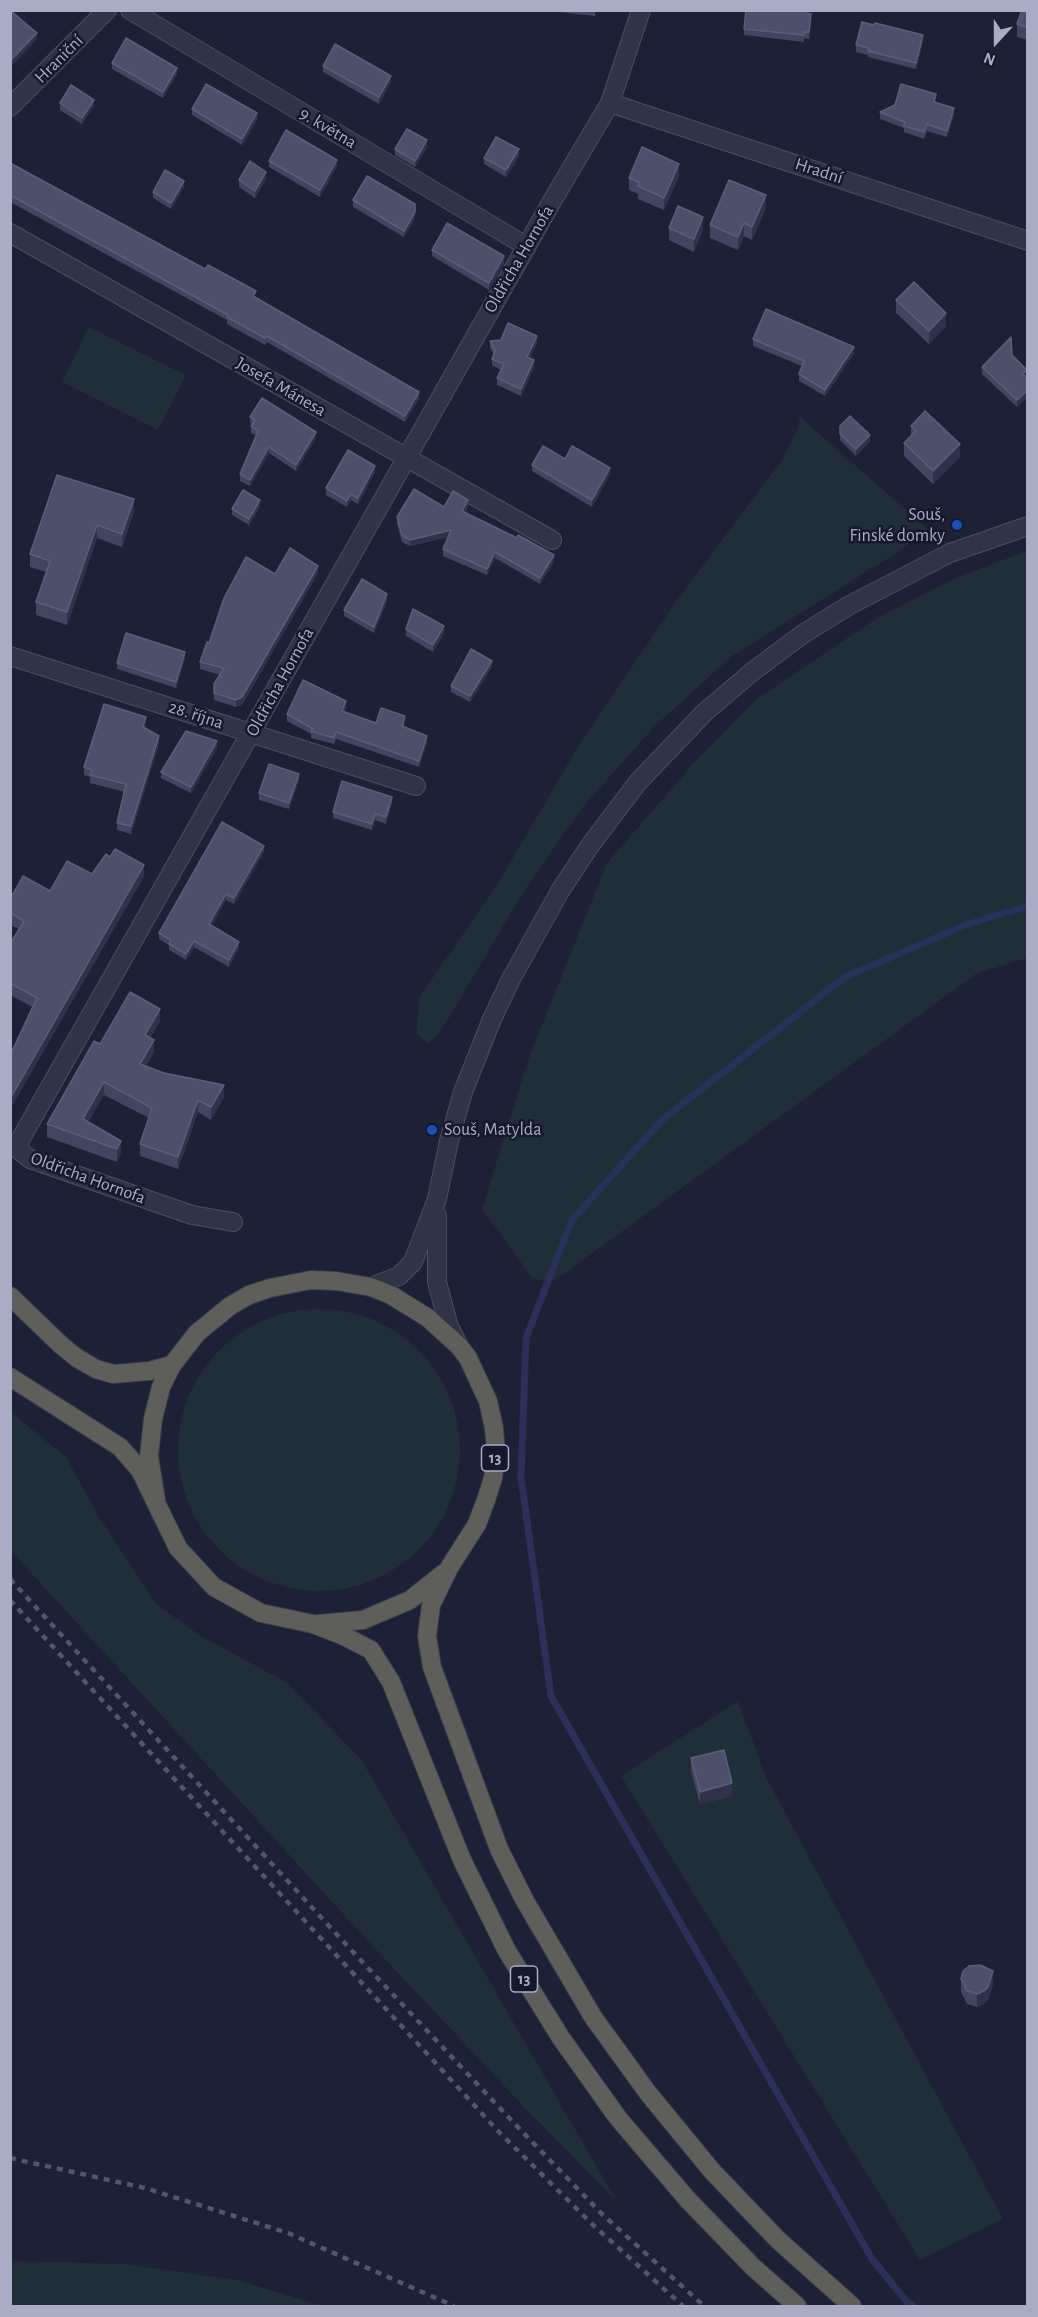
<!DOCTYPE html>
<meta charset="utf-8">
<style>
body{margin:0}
#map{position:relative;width:1038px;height:2317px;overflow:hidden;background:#1d2136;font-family:"Alegreya Sans",sans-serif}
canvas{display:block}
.frame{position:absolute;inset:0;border:12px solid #aaacc5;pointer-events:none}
.north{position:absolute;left:966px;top:12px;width:60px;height:60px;-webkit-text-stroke:4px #16192b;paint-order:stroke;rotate:201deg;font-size:16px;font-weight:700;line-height:24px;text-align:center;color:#aaacc5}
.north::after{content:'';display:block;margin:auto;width:21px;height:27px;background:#aaacc5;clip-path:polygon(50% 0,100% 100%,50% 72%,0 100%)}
</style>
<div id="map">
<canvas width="1038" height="2317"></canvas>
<div class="frame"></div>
<div class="north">N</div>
</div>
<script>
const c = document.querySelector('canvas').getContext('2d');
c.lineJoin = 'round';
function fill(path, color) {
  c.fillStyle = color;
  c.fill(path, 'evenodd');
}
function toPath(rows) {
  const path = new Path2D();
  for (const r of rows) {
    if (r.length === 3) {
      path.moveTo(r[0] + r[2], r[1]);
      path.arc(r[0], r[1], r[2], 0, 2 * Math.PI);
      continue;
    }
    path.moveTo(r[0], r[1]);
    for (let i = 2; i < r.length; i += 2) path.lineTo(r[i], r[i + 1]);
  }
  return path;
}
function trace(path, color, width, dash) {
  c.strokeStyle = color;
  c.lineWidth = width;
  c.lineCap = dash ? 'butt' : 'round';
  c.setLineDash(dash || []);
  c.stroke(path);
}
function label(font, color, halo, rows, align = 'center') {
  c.font = font + ' "Alegreya Sans",sans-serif';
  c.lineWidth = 5;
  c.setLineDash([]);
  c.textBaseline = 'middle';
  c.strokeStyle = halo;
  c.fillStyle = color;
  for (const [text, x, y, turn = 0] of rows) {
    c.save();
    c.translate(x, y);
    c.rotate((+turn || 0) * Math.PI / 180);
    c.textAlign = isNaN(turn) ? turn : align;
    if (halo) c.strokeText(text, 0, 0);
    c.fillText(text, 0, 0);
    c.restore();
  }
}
const green = toPath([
 [89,327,186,375,158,430,62,382],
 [800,417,928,529,898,552,732,656,655,726,582,808,522,894,443,1028,429,1044,416,1034,420,996,497,885,579,745,675,603,783,459,798,429],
 [1027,551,1027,958,976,974,554,1281,533,1279,482,1209,528,1060,607,863,693,764,758,698,877,618,960,576],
 [319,1450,141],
 [11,1412,66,1457,98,1515,156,1604,201,1636,286,1682,361,1759,616,2200,525,2108,367,1940,11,1551],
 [738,1701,765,1775,1003,2219,920,2260,621,1776],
 [11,2261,124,2264,237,2280,323,2306,11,2306]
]);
const stream = toPath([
 [913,2306,907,2302,872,2259,551,1696,521,1477,526,1338,572,1220,662,1120,845,977,968,924,1028,906]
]);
const minor = toPath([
 [130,10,526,246],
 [610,103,1028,241],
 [10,107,107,10],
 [10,233,552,540],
 [10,656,416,786],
 [233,1222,192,1215,30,1159,20,1151,18,1146,20,1140,555,196,610,103,641,10]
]);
const tertiary = toPath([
 [437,1215,437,1282,449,1327,459,1346],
 [371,1287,399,1276,413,1262,437,1199,449,1141,463,1092,492,1019,511,979,560,891,589,847,638,782,705,712,752,672,803,634,848,606,950,553,1028,526]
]);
const trunk = toPath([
 [10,1296,61,1345,77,1358,96,1369,113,1374,149,1371,172,1365],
 [10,1377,120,1447,140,1470,178,1548,214,1587,261,1613,313,1624,344,1636,371,1650,391,1682,462,1860,507,1951,561,2038,618,2118,688,2200,753,2267,797,2306],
 [156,1500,149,1456,153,1419,161,1387,172,1365,197,1333,230,1306,249,1295,270,1288,311,1280,336,1281,371,1287,391,1295,428,1318,459,1346,468,1358,488,1401,494,1428,496,1452,493,1478,486,1500,477,1524,449,1568,431,1605,427,1636,432,1667,499,1849,525,1901,593,2017,648,2093,712,2171,778,2240,852,2306],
 [317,1624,363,1620,410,1600,444,1573]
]);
const rail = toPath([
 [10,1579,353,1952,512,2121,602,2214,704,2306],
 [10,1600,498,2131,592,2224,683,2306],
 [10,2158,145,2188,288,2233,454,2306]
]);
const wall = toPath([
 [542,10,595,10,595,16],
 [807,10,807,14,811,20,809,39,804,38,804,42,744,35,744,29],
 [1028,10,1028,40,1017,37,1017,24],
 [874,25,923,41,916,69,868,57,868,55,856,52,856,45],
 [112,63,177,74,163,98,112,69],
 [323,66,391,82,379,104,323,72],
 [936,101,936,103,954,115,947,137,927,131,924,139,904,132,904,128,880,119,880,112],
 [60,103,94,106,82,124,60,110],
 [192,109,257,120,242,145,192,115],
 [427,147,415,167,395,155,395,149],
 [519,156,506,177,484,164,484,158],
 [269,161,337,166,320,197,269,167],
 [10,163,256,298,419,399,405,422,267,342,265,345,227,324,227,320,10,202],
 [679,176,664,210,638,199,638,194,629,190,629,178],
 [266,179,255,198,239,187,239,180],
 [184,187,171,209,153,198,153,192],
 [353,200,415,218,404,237,353,207],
 [766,208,752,240,744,236,738,250,710,238,710,225],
 [669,228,703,229,694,252,669,240],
 [432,250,504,263,489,290,432,256],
 [896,300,946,326,929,344,896,313],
 [753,339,854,353,825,396,799,381,799,374,802,366,753,346],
 [490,341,537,342,530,358,534,367,521,396,497,385,497,378,501,370,492,365,492,359,494,355,490,348],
 [982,367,1027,376,1026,377,1028,378,1028,396,1017,407,982,374],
 [250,417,316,438,296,471,269,453,250,486,240,481,240,474,256,436,251,433,251,426,252,424,250,423],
 [840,426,870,441,856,456,840,440],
 [911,426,960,457,933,484,904,456,904,443,911,436],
 [565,459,610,474,592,507,532,471,532,465],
 [375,472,358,504,351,500,347,507,326,495,326,488],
 [57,475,134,511,122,547,97,538,67,625,36,615,36,602,46,572,30,567,30,554],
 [260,507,249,525,232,515,232,509],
 [444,507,468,507,465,513,554,562,540,584,495,558,487,575,443,556,443,549,448,537,410,546,402,542,397,524,397,517],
 [318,573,242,705,236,707,214,700,214,684,220,675,200,669,200,662,209,643,275,574],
 [387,601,374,633,344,616,344,610],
 [406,629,444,633,433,652,406,636],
 [185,658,176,688,117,669,117,663],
 [492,667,470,702,451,692,451,686],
 [346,708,344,712,376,723,405,723,404,727,427,742,419,767,336,739,334,744,311,738,311,734,287,721,287,714],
 [146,725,145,728,159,744,131,834,117,830,117,823,125,792,90,783,90,777,84,775,84,767],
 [217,748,191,793,161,778,161,772],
 [299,780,289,809,259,800,259,793],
 [392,803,386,824,375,820,372,830,333,818,333,812],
 [264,852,234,904,226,900,211,926,239,948,229,967,194,947,186,960,169,950,169,945,159,939,159,933],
 [92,874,144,877,13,1049,32,1007,10,995,10,944,19,929,10,925,10,893,13,894,50,891],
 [160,1021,150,1038,154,1052,146,1066,224,1097,211,1120,198,1112,178,1169,140,1156,140,1144,149,1118,104,1095,88,1122,121,1141,121,1153,117,1162,47,1137,47,1124,100,1044],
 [691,1758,732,1796,700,1804,691,1771],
 [961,1979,993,1984,988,2000,984,2004,977,2007,967,2004,961,1992]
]);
const shadedWall = toPath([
 [37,33,37,39,10,68,10,61],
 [923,35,923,41,916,69,916,63],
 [177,68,177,74,163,98,163,92],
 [391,76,391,82,379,104,379,97],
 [94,100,94,106,82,124,82,118],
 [954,108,954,115,947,137,947,131],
 [257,113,257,120,242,145,242,139],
 [427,140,427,147,415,167,415,161],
 [519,149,519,156,506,177,506,170],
 [337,160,337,166,320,197,320,190],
 [679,164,679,176,664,210,664,198],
 [266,172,266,179,255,198,255,191],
 [184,181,184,187,171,209,171,203],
 [766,195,766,208,752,240,752,227],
 [415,212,415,218,404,237,404,231],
 [703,217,703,229,694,252,694,239],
 [744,223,744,236,738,250,738,237],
 [504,256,504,263,489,290,489,283],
 [946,313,946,326,929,344,929,331],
 [537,336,537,342,527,363,527,357],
 [854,347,854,353,825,396,825,390],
 [534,360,534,367,521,396,521,389],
 [1028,390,1028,396,1017,407,1017,400],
 [419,392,419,399,405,422,405,416],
 [316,432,316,438,296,471,296,465],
 [870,435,870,441,856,456,856,449],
 [960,444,960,457,933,484,933,471],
 [269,447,269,453,250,486,250,480],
 [375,466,375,472,358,504,358,498],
 [610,468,610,474,592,507,592,500],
 [351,494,351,500,347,507,347,501],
 [134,499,134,511,122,547,122,534],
 [260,500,260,507,249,525,249,519],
 [468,500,468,507,462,518,462,511],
 [97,525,97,538,67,625,67,612],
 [451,530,451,536,410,546,410,540],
 [495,552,495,558,487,575,487,569],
 [554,555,554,562,540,584,540,578],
 [318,566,318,573,242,705,236,707,236,700],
 [387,594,387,601,374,633,374,627],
 [444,626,444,633,433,652,433,645],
 [185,652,185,658,176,688,176,682],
 [492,661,492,667,470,702,470,696],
 [346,701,346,708,342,718,342,711],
 [159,736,159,744,131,834,131,826],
 [427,736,427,742,419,767,419,761],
 [217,741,217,748,191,793,191,787],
 [299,774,299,780,289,809,289,803],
 [392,797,392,803,386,824,386,817],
 [375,814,375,820,372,830,372,824],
 [264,846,264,852,234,904,234,898],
 [144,865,144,877,10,1110,10,1099],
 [226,894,226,900,209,931,209,924],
 [194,941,194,947,186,960,186,954],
 [239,942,239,948,229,967,229,960],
 [160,1009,160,1021,145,1047,145,1035],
 [154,1040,154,1052,140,1077,140,1064],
 [104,1082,104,1095,83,1131,83,1119],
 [224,1085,224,1097,211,1120,211,1107],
 [198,1100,198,1112,178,1169,178,1157],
 [121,1141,121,1153,117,1162,117,1149],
 [732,1783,732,1796,700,1804,700,1792],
 [993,1971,993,1984,988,2000,984,2004,977,2007,977,1994]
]);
const building = toPath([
 [10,10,37,33,10,61,10,10],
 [746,10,806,10,806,13,811,14,809,32,804,32,804,35,744,29,746,10],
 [1022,10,1028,10,1028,28,1017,24,1022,10],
 [862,22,874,25,875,23,923,35,916,63,868,51,869,48,856,45,862,22],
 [126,38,177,68,163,92,112,63,126,38],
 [335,44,391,76,379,97,323,66,335,44],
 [206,84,257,113,242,139,192,109,206,84],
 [901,84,936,94,934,102,954,108,947,131,927,124,924,132,904,126,905,122,880,112,895,105,901,84],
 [71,85,94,100,82,118,60,103,71,85],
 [407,129,427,140,415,161,395,149,407,129],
 [286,130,337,160,320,190,269,161,286,130],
 [496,137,519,149,506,170,484,158,496,137],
 [642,147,679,164,664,198,638,186,639,182,629,178,642,147],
 [250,161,266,172,255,191,239,180,250,161],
 [10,163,205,269,208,265,256,291,253,296,419,392,405,416,267,336,265,338,227,317,228,315,10,195,10,163],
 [165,170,184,181,171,203,153,192,165,170],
 [367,176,415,204,415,212,404,231,353,200,367,176],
 [729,180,766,195,752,227,744,223,738,237,710,225,729,180],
 [678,206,703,217,694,239,669,228,678,206],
 [447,223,504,256,489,283,432,250,447,223],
 [914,282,946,313,929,331,896,300,914,282],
 [766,309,854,347,825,390,799,374,804,361,753,339,766,309],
 [508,323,537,336,527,357,534,360,521,389,497,378,504,364,492,359,495,351,490,341,501,340,508,323],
 [1011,337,1012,355,1027,370,1023,374,1028,378,1028,390,1017,400,982,367,1011,337],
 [262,398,316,432,296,465,269,447,250,480,240,474,258,431,251,426,255,420,250,417,262,398],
 [925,411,960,444,933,471,904,443,916,431,911,426,925,411],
 [850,416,870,435,856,449,840,434,840,426,850,416],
 [543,446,565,459,572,446,610,468,592,500,532,465,543,446],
 [348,450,375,466,358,498,351,494,347,501,326,488,348,450],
 [57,475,134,499,122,534,97,525,67,612,36,602,50,561,30,554,57,475],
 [414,489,444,507,453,491,468,500,462,511,517,538,518,535,554,555,540,578,495,552,487,569,443,549,451,530,410,540,402,535,397,517,414,489],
 [243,490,260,500,249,519,232,509,243,490],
 [290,548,318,566,242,697,236,700,214,693,214,684,224,668,200,662,207,642,209,643,224,598,246,557,275,574,290,548],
 [362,579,387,594,374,627,344,610,362,579],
 [413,609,444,626,433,645,406,629,413,609],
 [126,633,185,652,176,682,117,663,126,633],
 [471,649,492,661,470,696,451,686,471,649],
 [303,680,346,701,342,711,376,723,381,708,405,716,402,726,427,736,419,761,336,732,334,738,311,731,313,729,287,714,303,680],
 [104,704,146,717,143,727,159,736,131,826,117,823,126,784,90,775,92,770,84,767,104,704],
 [186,731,217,741,191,787,161,772,186,731],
 [269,764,299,774,289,803,259,793,269,764],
 [342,781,392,797,386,817,375,814,372,824,333,812,342,781],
 [222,822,264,846,234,898,226,894,209,924,239,942,229,960,194,941,186,954,169,944,171,940,159,933,222,822],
 [115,849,144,865,10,1099,10,1048,13,1049,37,998,10,983,10,944,24,921,10,913,10,893,13,894,23,876,50,891,67,861,92,874,106,854,110,857,115,849],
 [130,992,160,1009,145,1035,154,1040,140,1064,164,1073,224,1085,211,1107,198,1100,178,1157,140,1144,152,1108,104,1082,83,1119,121,1141,117,1149,47,1124,94,1041,100,1044,130,992],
 [724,1750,732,1783,700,1792,691,1758,724,1750],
 [980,1965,993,1971,988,1987,984,1991,977,1994,967,1991,961,1979,963,1971,969,1966,980,1965]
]);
const markers = [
 [957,525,6,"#1a4fb4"],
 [432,1130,6,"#1a4fb4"]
];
const shields = [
 [495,1458,27],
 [524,1979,27]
];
const shieldNames = [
 ["13",495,1458],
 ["13",524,1979]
];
const streetNames = [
 ["Hraniční",59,59,-45],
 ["9. května",328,128,31],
 ["Hradní",819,171,18],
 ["Oldřicha Hornofa",519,259,-60],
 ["Josefa Mánesa",281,387,30],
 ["Oldřicha Hornofa",280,682,-61],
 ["28. října",196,715,18],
 ["Oldřicha Hornofa",88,1178,20]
];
const poiNames = [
 ["Souš,",945,515],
 ["Finské domky",945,536],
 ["Souš, Matylda",444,1130,"left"]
];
fill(green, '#1f2e37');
trace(stream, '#2a3059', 7);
trace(minor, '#4b4e62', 20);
trace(tertiary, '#4b4e62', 20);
trace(trunk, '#383b4e', 20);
trace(minor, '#313347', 18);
trace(tertiary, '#313347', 18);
trace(trunk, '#5e5e5a', 18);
trace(rail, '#52556f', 4.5, [6, 6]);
fill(wall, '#414560');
fill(shadedWall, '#2e324a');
fill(building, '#4c506b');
trace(building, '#5b5e79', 1.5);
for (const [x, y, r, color] of markers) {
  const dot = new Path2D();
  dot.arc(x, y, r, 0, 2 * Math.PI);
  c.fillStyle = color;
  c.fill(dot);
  trace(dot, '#16192b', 2);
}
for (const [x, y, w] of shields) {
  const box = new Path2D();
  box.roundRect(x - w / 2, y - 13, w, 26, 4.5);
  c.fillStyle = '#16192b';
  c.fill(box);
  trace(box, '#aaacc5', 1.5);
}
label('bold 16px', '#aaacc5', null, shieldNames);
label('18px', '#aaacc5', '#16192b', streetNames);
label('18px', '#aaacc5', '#16192b', poiNames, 'right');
</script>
